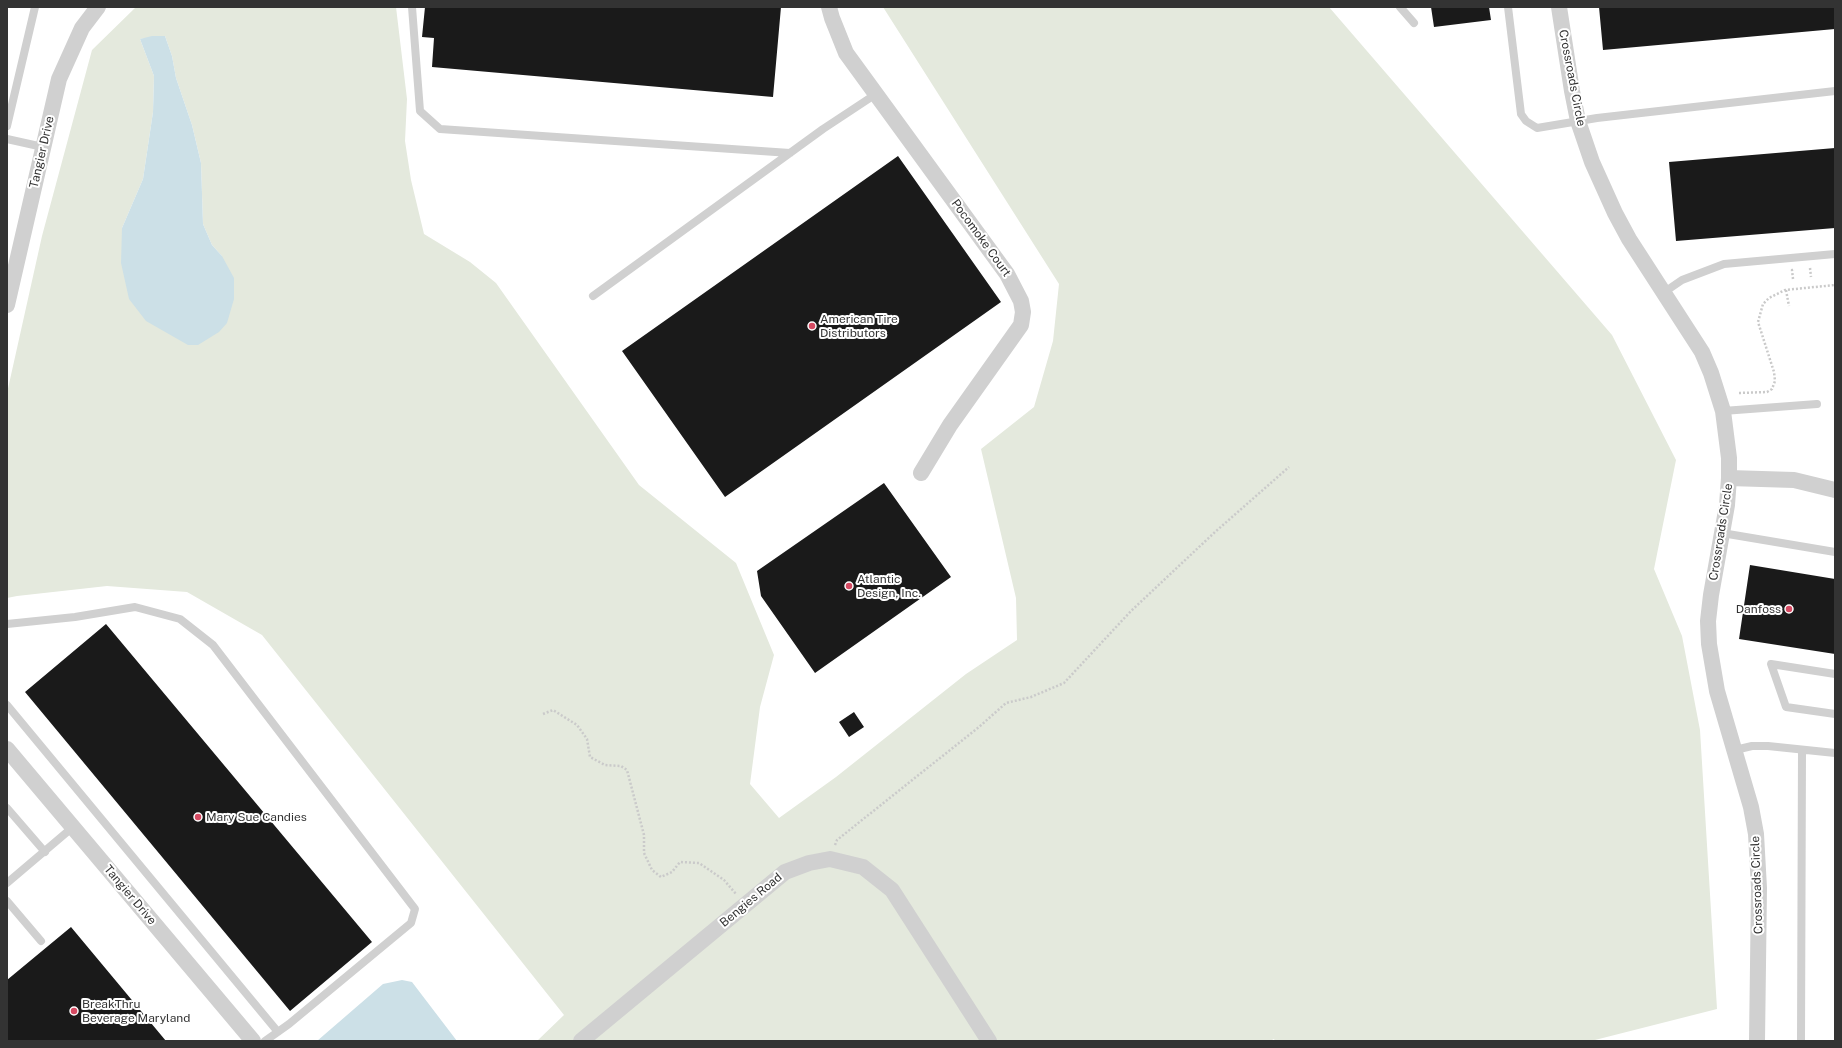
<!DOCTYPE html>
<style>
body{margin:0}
#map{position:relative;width:1842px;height:1048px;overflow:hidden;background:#fff;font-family:"Public Sans",sans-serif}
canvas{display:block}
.frame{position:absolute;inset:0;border:8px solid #333;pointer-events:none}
</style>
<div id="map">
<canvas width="1842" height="1048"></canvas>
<div class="frame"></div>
</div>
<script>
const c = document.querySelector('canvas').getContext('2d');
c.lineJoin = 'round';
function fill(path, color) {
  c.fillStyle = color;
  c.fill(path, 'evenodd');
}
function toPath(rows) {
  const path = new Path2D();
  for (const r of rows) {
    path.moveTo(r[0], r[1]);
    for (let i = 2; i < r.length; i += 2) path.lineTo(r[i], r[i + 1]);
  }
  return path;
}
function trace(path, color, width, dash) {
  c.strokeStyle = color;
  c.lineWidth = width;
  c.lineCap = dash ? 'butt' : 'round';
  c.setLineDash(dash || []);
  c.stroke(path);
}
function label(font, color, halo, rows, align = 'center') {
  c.font = font + ' "Public Sans",sans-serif';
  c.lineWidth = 4;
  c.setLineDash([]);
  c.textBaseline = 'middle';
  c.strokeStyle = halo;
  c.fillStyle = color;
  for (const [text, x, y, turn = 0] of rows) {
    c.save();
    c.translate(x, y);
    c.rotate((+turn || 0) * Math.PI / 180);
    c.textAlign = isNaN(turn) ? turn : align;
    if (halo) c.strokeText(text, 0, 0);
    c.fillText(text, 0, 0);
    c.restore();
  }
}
const green = toPath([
 [136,7,396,7,407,99,405,141,411,180,424,234,470,262,496,283,639,485,736,563,774,655,760,707,750,784,779,818,836,777,966,674,1017,640,1016,598,981,449,1034,407,1053,341,1059,284,883,7,1329,7,1612,335,1676,460,1654,569,1682,636,1700,730,1717,1009,1591,1041,1277,1041,1273,1039,1272,1041,537,1041,564,1015,262,635,187,592,107,586,17,596,7,598,7,393,42,236,92,50],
 [165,36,172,56,176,78,192,125,201,163,203,224,212,245,222,256,122,228,143,179,153,112,154,76,140,39]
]);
const water = toPath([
 [152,36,165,36,172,56,176,78,192,125,201,163,203,224,212,245,222,256,234,278,234,299,227,323,219,332,198,345,188,345,146,321,129,299,121,263,122,228,143,179,153,112,154,76,140,39],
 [402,980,412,982,457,1041,317,1041,383,984]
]);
const building = toPath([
 [425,7,781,7,773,97,432,67,434,38,422,37],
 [1431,7,1489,7,1491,20,1434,27],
 [1599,7,1835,7,1835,29,1603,50],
 [1835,148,1835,228,1676,241,1669,162],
 [898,156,1001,302,725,497,622,351],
 [884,483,951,577,815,673,761,596,757,571],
 [1750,565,1835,579,1835,654,1739,639],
 [106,624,372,942,290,1011,25,692],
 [854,712,864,727,849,737,839,722],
 [71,927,166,1041,7,1041,7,980]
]);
const path = toPath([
 [1810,268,1811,277],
 [1793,279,1792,270,1795,270],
 [1786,290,1789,306],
 [1739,393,1767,392,1772,389,1775,381,1774,372,1758,322,1763,304,1769,298,1785,290,1835,285],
 [543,714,553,710,577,725,587,739,590,757,605,765,621,766,627,770,644,835,644,853,652,870,661,877,672,872,680,862,699,863,724,880,736,894],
 [835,845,837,840,862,820,979,727,1006,703,1031,697,1064,683,1131,611,1215,532,1289,467]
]);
const service = toPath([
 [412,7,420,111,440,129,790,153],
 [1400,7,1414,23],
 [1508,7,1521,114,1526,121,1537,128,1597,118,1835,91],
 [7,126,35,7],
 [7,139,43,147],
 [1663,293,1682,280,1724,264,1835,254],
 [593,296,823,129,876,94],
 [1723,411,1817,404],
 [1722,533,1835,552],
 [7,624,75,617,135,607,180,619,213,645,415,909,411,923,289,1024,265,1041],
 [1835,674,1771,664,1786,707,1835,714],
 [7,705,278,1032],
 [1735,750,1752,746,1768,746,1835,753],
 [7,808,45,852],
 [7,883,73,827],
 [7,901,41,941],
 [1801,1041,1802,750]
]);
const minor = toPath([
 [829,7,832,18,846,53,1007,274,1021,301,1023,312,1021,325,950,425,921,473],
 [1559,7,1572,91,1578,121,1592,162,1615,213,1629,239,1702,352,1711,373,1723,411,1729,458,1729,478,1727,505,1711,595,1708,621,1709,644,1717,691,1751,807,1756,834,1759,888,1757,1041],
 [7,305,59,79,82,28,98,7],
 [1729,478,1794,480,1835,490],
 [7,749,253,1041],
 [581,1041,785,872,809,863,830,859,863,867,892,890,989,1041]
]);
const markers = [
 [812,326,4,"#d54a62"],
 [849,586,4,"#d54a62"],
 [1789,609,4,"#d54a62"],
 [198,817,4,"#d54a62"],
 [74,1011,4,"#d54a62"]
];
const streetNames = [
 ["Crossroads Circle",1572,78,79],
 ["Tangier Drive",42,152,-77],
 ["Pocomoke Court",981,238,54],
 ["Crossroads Circle",1721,532,-81],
 ["Crossroads Circle",1757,885,-92],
 ["Tangier Drive",130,895,50],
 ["Bengies Road",751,900,-40]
];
const poiNames = [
 ["American Tire",820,319],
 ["Distributors",820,333],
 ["Atlantic",857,579],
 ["Design, Inc.",857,593],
 ["Danfoss",1781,609,"right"],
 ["Mary Sue Candies",206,817],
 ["BreakThru",82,1004],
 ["Beverage Maryland",82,1018]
];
fill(green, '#e4e9dd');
fill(water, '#cce0e7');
fill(building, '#1a1a1a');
trace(path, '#cacaca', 2.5, [2, 2]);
trace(service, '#d0d0d0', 8);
trace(minor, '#d0d0d0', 16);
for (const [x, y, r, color] of markers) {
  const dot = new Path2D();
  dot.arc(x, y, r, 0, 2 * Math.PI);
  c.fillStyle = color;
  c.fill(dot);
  trace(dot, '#fff', 1.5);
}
label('12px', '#333', '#fff', streetNames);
label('12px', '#333', '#fff', poiNames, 'left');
</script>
